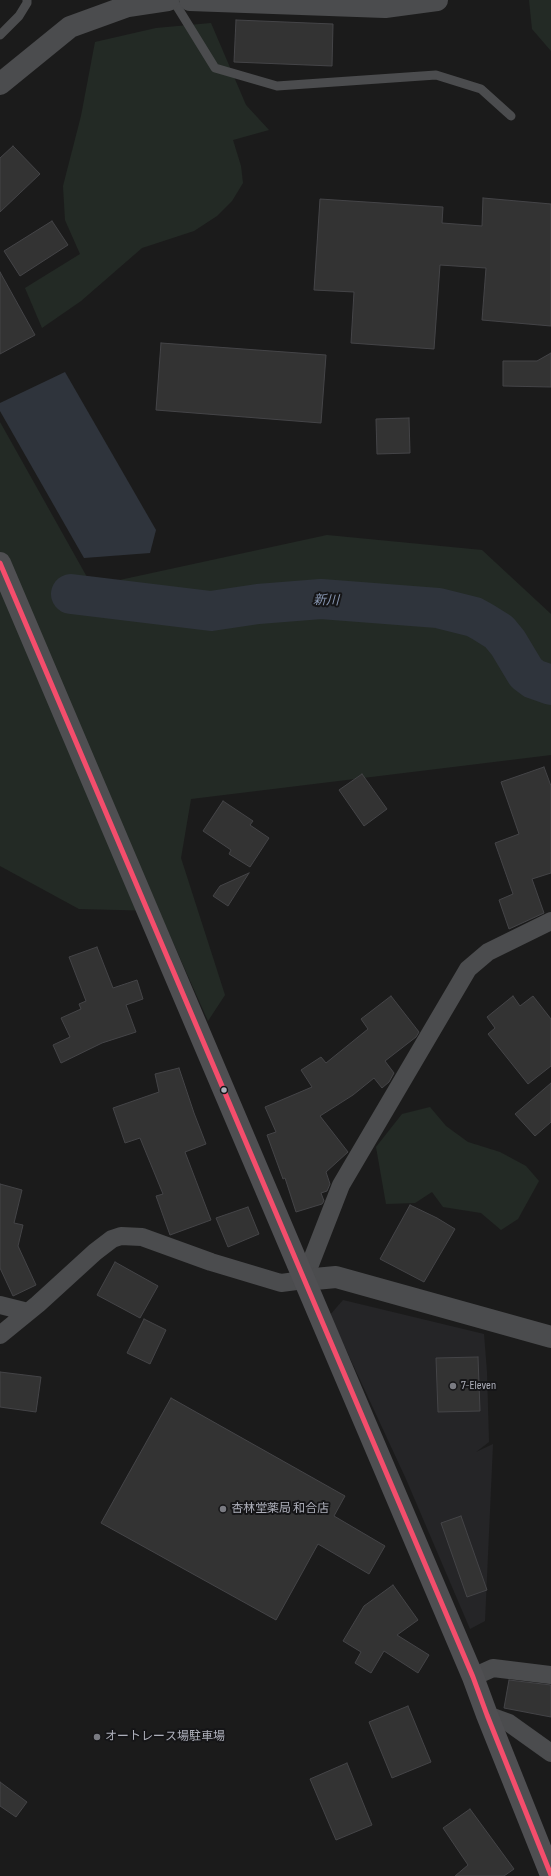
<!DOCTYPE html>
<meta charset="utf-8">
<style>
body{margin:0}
canvas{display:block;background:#1b1b1b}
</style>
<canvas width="551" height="1876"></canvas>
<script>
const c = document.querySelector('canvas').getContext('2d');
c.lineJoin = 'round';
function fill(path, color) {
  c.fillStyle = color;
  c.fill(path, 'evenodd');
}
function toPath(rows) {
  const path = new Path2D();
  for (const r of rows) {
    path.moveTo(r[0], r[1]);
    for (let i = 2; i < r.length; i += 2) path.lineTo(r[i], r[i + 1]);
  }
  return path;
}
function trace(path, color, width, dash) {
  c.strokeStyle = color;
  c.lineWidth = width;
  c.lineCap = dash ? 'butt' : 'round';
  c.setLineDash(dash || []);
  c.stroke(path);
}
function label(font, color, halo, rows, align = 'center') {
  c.font = font + ' "Sofia Sans Condensed","Noto Sans JP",sans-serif';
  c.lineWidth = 4;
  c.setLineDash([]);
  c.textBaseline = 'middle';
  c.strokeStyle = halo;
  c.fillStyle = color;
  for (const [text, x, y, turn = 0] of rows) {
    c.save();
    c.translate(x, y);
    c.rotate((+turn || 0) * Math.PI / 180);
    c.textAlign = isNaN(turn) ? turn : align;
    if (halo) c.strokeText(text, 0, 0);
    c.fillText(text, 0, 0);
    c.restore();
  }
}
const built = toPath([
 [343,1300,484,1334,487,1372,489,1442,476,1452,493,1444,485,1621,470,1629,406,1479,330,1315]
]);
const green = toPath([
 [529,0,551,0,551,51,532,29],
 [211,23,246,105,269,130,233,140,241,166,243,183,232,201,217,216,194,231,142,248,81,301,42,328,25,288,80,254,65,220,63,186,81,116,95,42,156,28],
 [0,422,92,586,327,535,482,550,551,614,551,755,191,799,181,858,225,995,208,1021,159,911,79,909,0,866],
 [430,1107,446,1126,468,1142,500,1152,526,1166,539,1181,518,1219,501,1230,481,1213,443,1207,432,1192,415,1203,386,1204,376,1147,402,1114]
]);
const water = toPath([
 [65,372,156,530,150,553,84,558,0,411,0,403]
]);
const river = toPath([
 [71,594,211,611,258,604,321,599,438,608,474,617,483,622,499,632,508,643,526,673,534,679,551,685]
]);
const building = toPath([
 [236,20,333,24,332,66,234,62,236,20],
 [13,146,40,174,0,212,0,158,13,146],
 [483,198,551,204,551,326,482,320,486,268,440,265,434,349,351,343,354,292,314,290,320,199,443,207,442,223,482,226,483,198],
 [52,221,68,245,20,276,4,251,52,221],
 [0,272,35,335,0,354,0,272],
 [161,343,326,355,321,423,156,410,161,343],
 [551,353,551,387,503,386,503,361,537,361,551,353],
 [409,418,410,453,377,454,376,419,409,418],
 [544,767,551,786,551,873,532,879,544,913,509,929,499,900,513,894,495,843,519,834,501,782,544,767],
 [362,774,387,809,364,826,339,790,362,774],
 [223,801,253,821,250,825,269,838,250,867,229,854,231,850,203,831,223,801],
 [249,873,228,906,213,896,220,886,249,873],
 [97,947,113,988,137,980,143,999,126,1005,136,1032,102,1043,61,1063,53,1045,70,1037,61,1018,81,1009,79,1004,86,1001,69,957,97,947],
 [391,996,419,1032,416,1037,385,1061,394,1073,389,1082,382,1088,374,1078,353,1095,320,1116,348,1152,326,1172,330,1184,327,1191,321,1193,324,1201,322,1204,296,1212,285,1178,283,1179,267,1135,276,1132,265,1107,312,1087,301,1070,321,1057,326,1063,368,1029,361,1019,391,996],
 [513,996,520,1006,533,996,551,1019,551,1066,528,1084,488,1034,495,1028,487,1017,513,996],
 [179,1068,194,1113,206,1144,185,1152,211,1220,170,1235,156,1196,163,1194,140,1138,125,1143,113,1108,159,1092,155,1074,179,1068],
 [551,1083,551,1122,535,1136,515,1114,551,1083],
 [0,1184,22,1190,14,1223,23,1225,18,1246,36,1285,13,1296,0,1268,0,1184],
 [410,1205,437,1218,455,1229,424,1282,380,1259,410,1205],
 [248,1207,259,1234,228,1247,216,1218,248,1207],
 [115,1262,158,1286,140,1318,97,1295,115,1262],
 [144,1319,166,1330,150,1364,127,1353,144,1319],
 [478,1357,480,1411,438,1412,436,1358,478,1357],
 [0,1372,41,1377,36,1412,0,1407,0,1372],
 [171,1398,345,1496,334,1516,385,1546,369,1574,318,1544,276,1620,101,1523,171,1398],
 [461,1516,487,1590,467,1597,441,1523,461,1516],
 [393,1585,418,1620,397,1635,429,1655,418,1673,384,1651,371,1673,355,1663,361,1652,343,1641,364,1606,393,1585],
 [509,1680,551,1685,551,1717,504,1708,509,1680],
 [408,1706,431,1762,392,1778,369,1722,408,1706],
 [347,1763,372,1825,336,1840,310,1779,347,1763],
 [0,1782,27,1802,16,1817,0,1806,0,1782],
 [470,1809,514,1869,504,1876,455,1876,468,1865,443,1828,470,1809]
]);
const service = toPath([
 [173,0,215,68,277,86,436,75,481,89,511,116],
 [0,35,19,16,27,3,27,0]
]);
const minor = toPath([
 [0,1305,28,1312],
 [0,1335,38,1304,95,1252,112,1239,121,1236,142,1237,211,1262,281,1283,304,1280,341,1185,468,969,488,952,551,921],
 [473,1677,493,1668,551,1675],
 [487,1715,509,1723,551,1753]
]);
const tertiary = toPath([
 [190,0,385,7,437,0],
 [0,84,70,27,128,6,168,0],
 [304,1280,336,1277,551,1337]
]);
const secondary = toPath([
 [0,563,473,1677,487,1715,551,1875]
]);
const bus1 = toPath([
 [0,563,473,1677,487,1715,551,1875]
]);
const markers = [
 [224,1090,3.5,"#adafba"],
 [453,1386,4,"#7a7b82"],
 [223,1509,4,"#7a7b82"],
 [97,1737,4,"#7a7b82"]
];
const poiNames = [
 ["7-Eleven",461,1386],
 ["杏林堂薬局 和合店",231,1509],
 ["オートレース場駐車場",105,1737]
];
const waterNames = [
 ["新川",326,601,1]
];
fill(built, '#252527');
fill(green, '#232a25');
fill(water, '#2f343c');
trace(river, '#2f343c', 40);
fill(building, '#333');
trace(building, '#444447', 1);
trace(service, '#4b4c4e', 9);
trace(minor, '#4b4c4e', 18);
trace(tertiary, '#4b4c4e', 22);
trace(secondary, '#4f4f52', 22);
trace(bus1, '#f44d6c', 5);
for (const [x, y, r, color] of markers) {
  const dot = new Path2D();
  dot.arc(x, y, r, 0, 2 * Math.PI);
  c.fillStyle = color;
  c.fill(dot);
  trace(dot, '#151517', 1.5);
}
label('12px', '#adafba', '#151517', poiNames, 'left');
label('italic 13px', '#8897b2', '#151517', waterNames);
</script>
